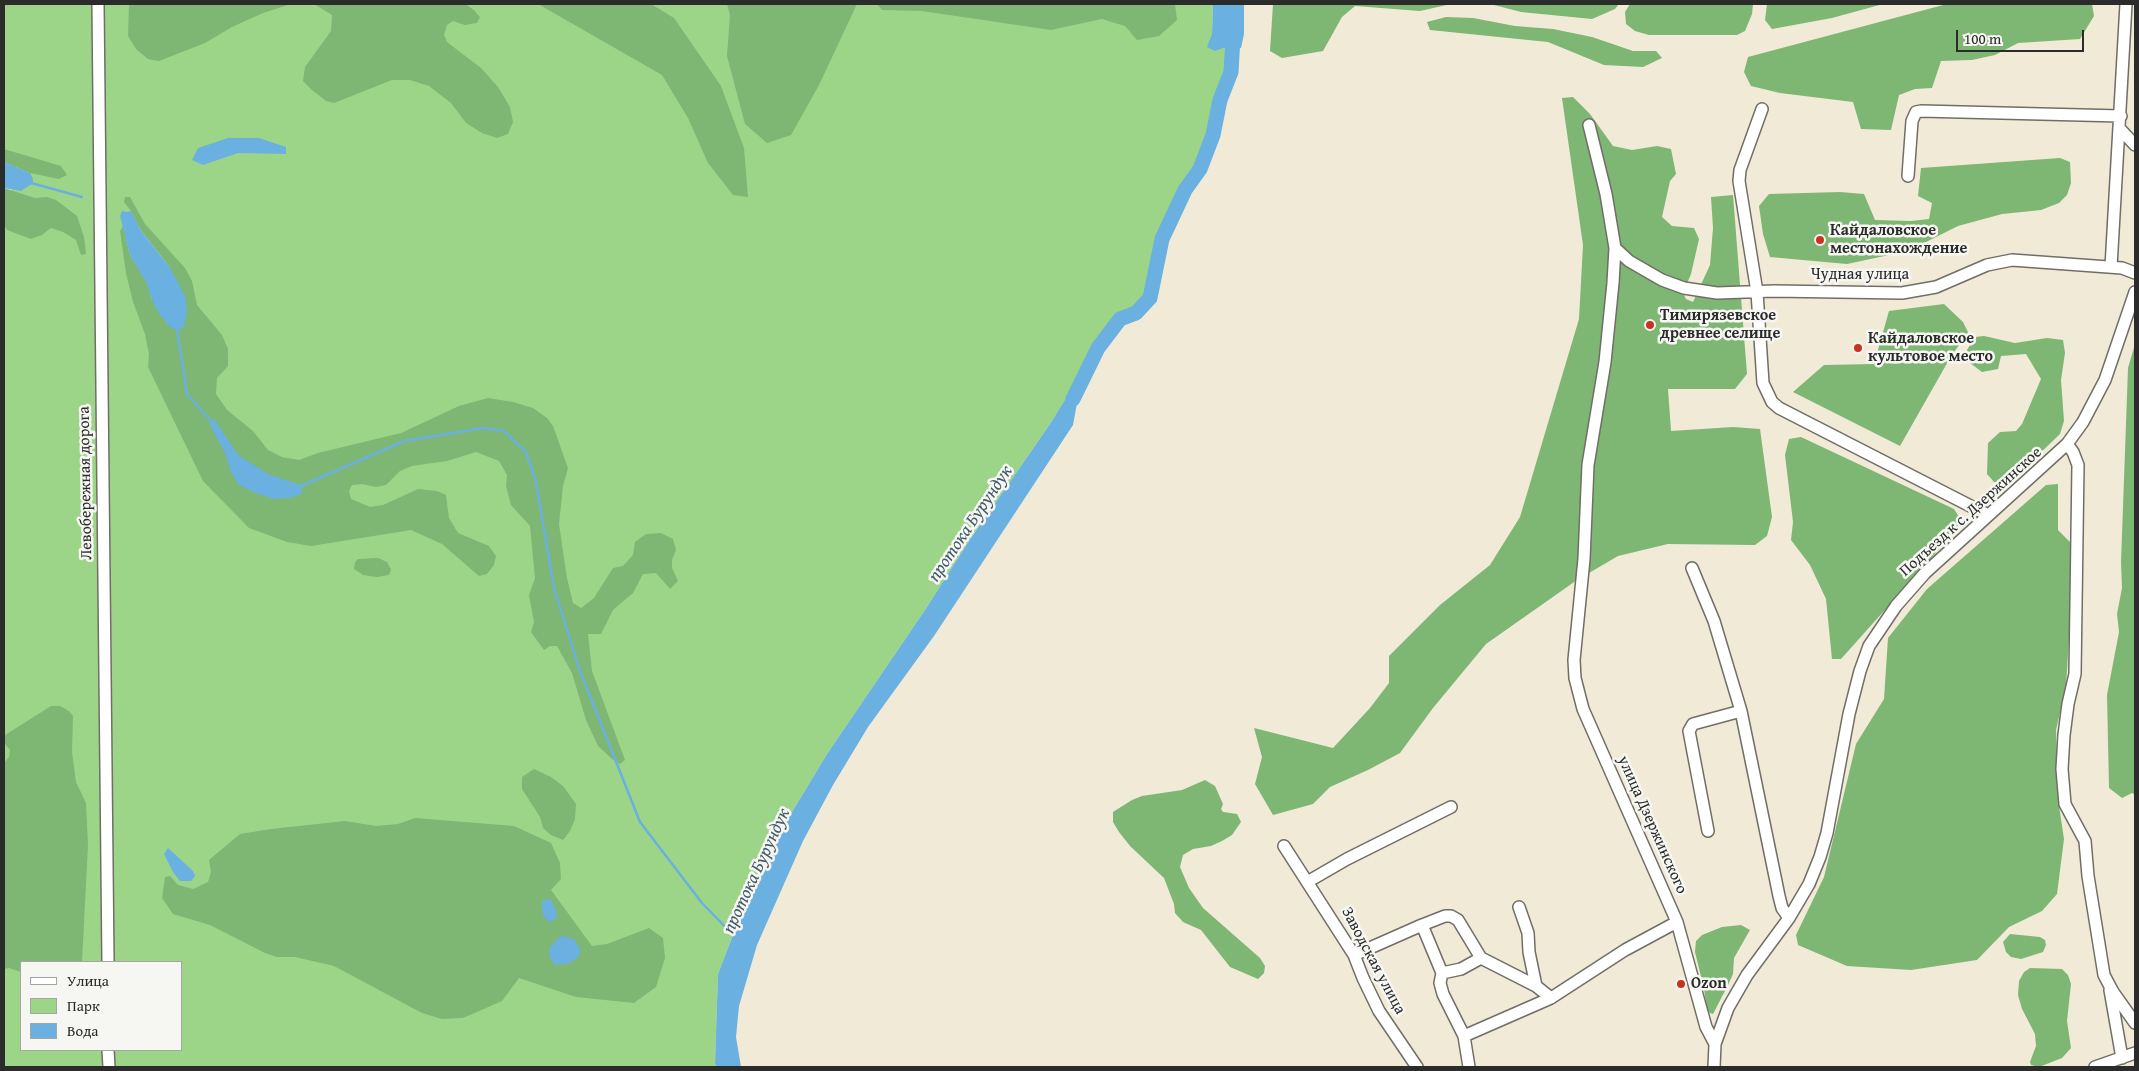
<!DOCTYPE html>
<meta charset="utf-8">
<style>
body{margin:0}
#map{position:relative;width:2139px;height:1071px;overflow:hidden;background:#f1ead7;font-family:"Gentium Book Plus",serif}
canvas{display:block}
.frame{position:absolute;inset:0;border:5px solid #2b2b2b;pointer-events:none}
.legend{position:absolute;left:20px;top:961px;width:162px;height:90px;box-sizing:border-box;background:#f6f6f2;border:1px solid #a5a5a2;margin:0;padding:6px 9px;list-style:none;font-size:15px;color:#2b2b2b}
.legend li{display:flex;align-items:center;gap:10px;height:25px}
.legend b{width:25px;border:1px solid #a5a5a2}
.scale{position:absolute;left:1956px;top:30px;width:128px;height:22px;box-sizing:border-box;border:2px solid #2b2b2b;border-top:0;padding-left:6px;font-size:15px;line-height:18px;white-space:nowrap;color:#2b2b2b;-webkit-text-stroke:4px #f6f6f2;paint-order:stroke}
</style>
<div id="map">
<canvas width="2139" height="1071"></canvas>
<div class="frame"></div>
<ul class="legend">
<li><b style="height:6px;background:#fff"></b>Улица</li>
<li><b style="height:14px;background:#9dd588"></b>Парк</li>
<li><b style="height:14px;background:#6ab0e0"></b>Вода</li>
</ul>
<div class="scale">100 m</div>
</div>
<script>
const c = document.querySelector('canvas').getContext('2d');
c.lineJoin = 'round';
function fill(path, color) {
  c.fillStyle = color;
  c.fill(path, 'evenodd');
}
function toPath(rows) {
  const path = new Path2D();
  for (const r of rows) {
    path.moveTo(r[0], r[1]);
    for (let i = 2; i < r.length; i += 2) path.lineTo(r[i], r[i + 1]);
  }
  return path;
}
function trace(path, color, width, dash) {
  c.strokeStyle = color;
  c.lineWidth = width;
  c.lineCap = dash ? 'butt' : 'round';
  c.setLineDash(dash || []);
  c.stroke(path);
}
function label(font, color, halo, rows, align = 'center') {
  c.font = font + ' "Gentium Book Plus",serif';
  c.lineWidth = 5;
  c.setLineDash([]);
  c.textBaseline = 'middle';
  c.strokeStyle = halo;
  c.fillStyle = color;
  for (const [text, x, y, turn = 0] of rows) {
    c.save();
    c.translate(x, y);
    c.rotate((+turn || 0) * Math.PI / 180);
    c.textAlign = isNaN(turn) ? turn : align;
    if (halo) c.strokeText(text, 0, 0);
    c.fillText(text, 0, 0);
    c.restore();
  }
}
const green = toPath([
 [4,4,1213,4,1212,34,1223,48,1232,50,1231,72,1220,100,1213,135,1200,169,1185,190,1162,239,1150,298,1136,313,1120,319,1098,348,1081,381,1066,398,1050,424,969,541,925,610,827,754,786,822,747,899,718,974,715,1063,716,1067,4,1067,4,188,11,190,29,173,4,162],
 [122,219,136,223,169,266,185,296,187,311,184,327,178,331,170,327,160,315,152,300,148,284,130,255],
 [21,962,181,962,181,1050,21,1050]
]);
const forest = toPath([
 [129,4,291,4,263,13,232,27,205,43,159,61,148,59,136,49,128,36],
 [314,4,465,4,474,10,480,17,477,23,465,25,453,21,447,25,444,35,447,42,481,68,498,87,510,107,513,122,508,134,497,138,482,133,466,123,451,103,429,86,410,80,392,80,334,103,326,101,312,90,303,81,305,67,331,31,332,15],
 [538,4,651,4,674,18,721,86,744,148,748,197,733,195,708,163,688,118,662,75],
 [727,4,857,4,819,85,791,135,767,143,745,124,727,56,730,15],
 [877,4,1175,4,1177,20,1159,36,1137,40,1125,26,1102,19,1051,30,922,11,882,10],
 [1273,4,1451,4,1420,11,1355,6,1342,17,1323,51,1282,58,1270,51],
 [1490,4,1619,4,1615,9,1592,19,1521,12],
 [1630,4,1753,4,1752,14,1745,31,1737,35,1649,35,1635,31,1626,24,1625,12],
 [1767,4,1883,4,1832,18,1772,29,1765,20],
 [1947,4,2092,4,2094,16,2080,39,2018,43,1995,55,1972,60,1941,61,1932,88,1915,89,1899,95,1891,130,1861,129,1853,102,1780,93,1751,86,1744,72,1748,57],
 [1446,17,1473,18,1515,26,1553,29,1592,37,1633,51,1656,51,1662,58,1643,67,1604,65,1548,42,1430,30,1427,22],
 [1573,97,1590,114,1613,146,1632,150,1657,146,1671,149,1676,174,1670,181,1662,217,1672,226,1694,228,1699,239,1691,274,1683,293,1686,299,1693,302,1710,265,1713,228,1711,197,1733,195,1747,374,1735,389,1668,389,1671,431,1733,427,1760,429,1772,517,1767,536,1755,545,1668,544,1618,556,1577,580,1486,644,1433,708,1400,753,1368,770,1330,787,1313,804,1273,815,1255,784,1262,757,1254,728,1333,748,1370,708,1389,683,1389,656,1440,605,1490,565,1520,517,1579,319,1583,245,1562,98],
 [4,149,61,166,67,175,59,179,30,173,4,162],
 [2060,158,2070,162,2071,183,2067,195,2059,203,2041,210,2002,214,1958,226,1908,251,1847,264,1770,257,1763,234,1759,206,1769,194,1840,192,1864,194,1875,220,1911,221,1929,219,1932,203,1918,196,1921,168],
 [4,188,35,198,47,197,56,200,77,216,84,237,86,254,81,255,76,240,63,232,51,228,42,235,31,239,7,230,4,225],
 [125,197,130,197,145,224,185,268,192,281,197,305,222,335,228,349,228,366,217,378,216,394,227,410,253,431,268,450,282,457,299,460,318,453,401,433,459,406,488,398,513,402,533,408,547,418,553,426,568,468,563,486,559,524,567,578,573,603,581,608,594,598,613,568,623,566,633,555,635,542,646,534,661,533,673,539,676,550,672,560,672,568,678,581,670,589,656,573,643,574,633,593,613,610,601,634,588,634,592,671,625,760,620,764,612,759,598,746,586,720,572,673,557,646,550,646,544,650,531,632,534,622,529,595,535,578,530,526,511,505,506,486,507,475,499,461,476,452,447,461,412,466,400,471,386,485,376,487,362,484,352,485,349,491,351,499,370,507,383,505,418,489,437,491,446,495,449,518,458,533,489,546,496,556,494,565,487,574,479,576,442,544,411,530,311,546,287,542,249,528,203,481,148,367,149,354,145,334,133,302,126,273,120,231,123,226,130,255,148,284,152,300,169,266,141,231,131,211,124,202],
 [1944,304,1963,322,1968,332,1950,358,1900,446,1793,392,1824,365,1874,364,1889,311],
 [1984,336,2015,343,2047,338,2063,340,2065,353,2061,380,2064,421,2060,434,2011,481,2001,483,1994,482,1987,474,1988,443,2000,432,2016,431,2022,424,2041,379,2026,354,2001,356,1998,369,1982,372,1970,363,1967,350,1975,337],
 [2135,344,2135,795,2132,793,2122,798,2109,788,2107,695,2119,632,2117,614,2122,588,2121,562,2128,368],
 [1801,437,1954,509,1959,517,1959,527,1841,659,1832,659,1826,599,1810,565,1791,540,1793,522,1785,455,1789,439],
 [2058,484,2058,530,2072,544,2072,588,2066,686,2056,730,2058,799,2064,839,2057,894,2042,911,2009,927,1977,960,1911,970,1847,966,1798,945,1796,935,1824,877,1856,744,1884,699,1888,638,1927,589,2046,485],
 [378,558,387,562,391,569,389,575,377,577,363,575,354,569,355,562,358,559],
 [51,706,60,706,69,711,73,716,72,752,76,782,86,803,88,845,82,962,21,962,21,972,9,968,4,969,4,763,9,757,10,750,5,744,5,735],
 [534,769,551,777,563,786,576,804,575,819,570,831,563,840,551,835,543,828,540,817,522,789,522,777],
 [1205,780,1215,786,1223,804,1221,809,1223,812,1237,814,1241,822,1232,835,1222,841,1211,846,1193,849,1183,855,1180,867,1189,888,1203,908,1260,958,1265,966,1264,973,1258,979,1230,967,1201,930,1183,922,1175,913,1174,904,1164,878,1130,846,1119,832,1113,822,1113,812,1132,800,1142,796,1182,790],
 [415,818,514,826,551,843,560,863,561,879,551,890,592,946,607,944,649,928,663,938,665,958,656,987,634,1003,576,997,519,978,502,1001,463,1018,442,1019,422,1013,334,966,295,957,277,957,265,953,210,925,173,914,162,898,165,877,170,876,178,885,193,889,208,882,211,872,209,860,240,834,271,829,345,821,376,826,398,824],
 [1741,925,1750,930,1734,958,1733,974,1728,985,1713,1014,1710,1013,1707,1010,1704,989,1695,952,1696,941,1702,935,1722,927],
 [2010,934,2040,937,2045,940,2046,945,2043,952,2021,959,2011,957,2006,952,2003,942],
 [2030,968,2062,969,2068,975,2071,984,2067,1021,2071,1048,2062,1058,2039,1067,2031,1065,2030,1062,2036,1046,2035,1034,2022,1009,2018,995,2019,981,2024,972]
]);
const water = toPath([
 [1213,4,1244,4,1244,34,1241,48,1232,50,1223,48,1215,51,1207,47,1212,34],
 [228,138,259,138,286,147,286,154,238,153,203,165,192,160,198,148],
 [4,162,30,173,33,179,33,183,21,191,4,188],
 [122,211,127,212,131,211,141,231,169,266,185,296,187,311,184,327,178,331,170,327,160,315,152,300,147,284,130,255,120,216],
 [1081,381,1073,425,934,636,868,727,833,785,803,841,757,945,739,1006,736,1037,741,1067,716,1067,715,1063,718,974,747,899,786,822,827,754,925,610,969,541,1050,424,1066,398],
 [214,419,238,455,268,474,303,486,300,495,289,498,275,499,258,494,239,485,231,472,225,453,210,425,210,420],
 [168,848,193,871,195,876,191,881,180,881,173,872,164,854],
 [547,899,552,901,557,914,555,920,550,922,543,916,542,901],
 [565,936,575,940,581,951,578,957,570,963,555,965,550,958,549,949,559,937]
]);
const stream = toPath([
 [31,183,82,197],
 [177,329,187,394,211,421],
 [301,486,404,441,484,428,504,431,526,452,536,482,554,588,580,671,640,822,702,903,735,937]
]);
const river = toPath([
 [1073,399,1098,348,1120,319,1136,313,1150,298,1162,239,1185,190,1200,169,1213,135,1220,100,1231,72,1233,38,1229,4]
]);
const minor = toPath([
 [98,4,108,962],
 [1762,109,1740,170,1739,181,1757,292,1763,383,1772,402,1779,408,1988,515],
 [1589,125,1606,194,1615,248,1613,283,1605,362,1588,465,1584,559,1574,660,1575,678,1583,709,1677,922,1706,1027,1715,1044,1714,1067],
 [2120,129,2135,145],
 [1908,176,1912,121,1916,112,1921,111,2121,116],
 [1615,248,1629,261,1662,280,1684,288,1717,293,1774,291,1902,293,1936,287,1987,265,2012,260,2122,268,2135,273],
 [2111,267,2126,4],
 [2067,444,2073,452,2078,465,2075,674,2068,704,2064,735,2062,769,2065,804,2085,841,2088,876,2104,975,2113,992,2135,1023],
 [1692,568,1714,621,1741,711,1779,896,1782,908,1789,918],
 [1708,831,1689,731,1693,724,1741,711],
 [1284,846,1354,955,1363,978,1379,1011,1417,1067],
 [1309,881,1347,859,1451,807],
 [1519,907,1528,933,1529,952,1536,986],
 [1422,925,1442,973,1440,983,1443,994,1464,1036,1469,1067],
 [1354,955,1422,925,1445,916,1451,916,1458,920,1481,958,1536,986,1551,998],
 [1442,973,1461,969,1481,958],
 [2110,990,2122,1058],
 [1464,1036,1551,998,1625,950,1677,922],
 [1715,1044,1728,1008,1747,975,1789,918,1809,884,1820,857,1827,833,1849,714,1860,671,1869,646,1896,606,1925,573,2067,444,2083,422,2105,380,2135,292],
 [108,1050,109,1067],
 [2095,1067,2135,1053]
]);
const markers = [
 [1820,240,5,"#c8321e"],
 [1650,325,5,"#c8321e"],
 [1858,348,5,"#c8321e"],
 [1681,984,5,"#c8321e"]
];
const poiNames = [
 ["Кайдаловское",1830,231],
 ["местонахождение",1830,249],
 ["Тимирязевское",1660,316],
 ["древнее селище",1660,334],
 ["Кайдаловское",1868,339],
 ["культовое место",1868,357],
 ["Ozon",1691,984]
];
const streetNames = [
 ["Чудная улица",1860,275],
 ["Левобережная дорога",86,483,-91],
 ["Подъезд к с. Дзержинское",1971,512,-42],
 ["улица Дзержинского",1652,825,66],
 ["Заводская улица",1373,961,62]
];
const waterNames = [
 ["протока Бурундук",971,524,-56],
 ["протока Бурундук",757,871,-65]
];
fill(green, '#9dd588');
fill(forest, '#7eb674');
fill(water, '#6ab0e0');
trace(stream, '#6ab0e0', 2.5);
trace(river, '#6ab0e0', 15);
trace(minor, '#706e67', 14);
trace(minor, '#fff', 11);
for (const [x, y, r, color] of markers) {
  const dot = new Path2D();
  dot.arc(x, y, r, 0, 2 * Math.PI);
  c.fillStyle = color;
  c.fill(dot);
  trace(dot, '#f6f6f2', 2);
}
label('bold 16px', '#2b2b2b', '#f6f6f2', poiNames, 'left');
label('16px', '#2b2b2b', '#f6f6f2', streetNames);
label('italic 18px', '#415a6a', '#f6f6f2', waterNames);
</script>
